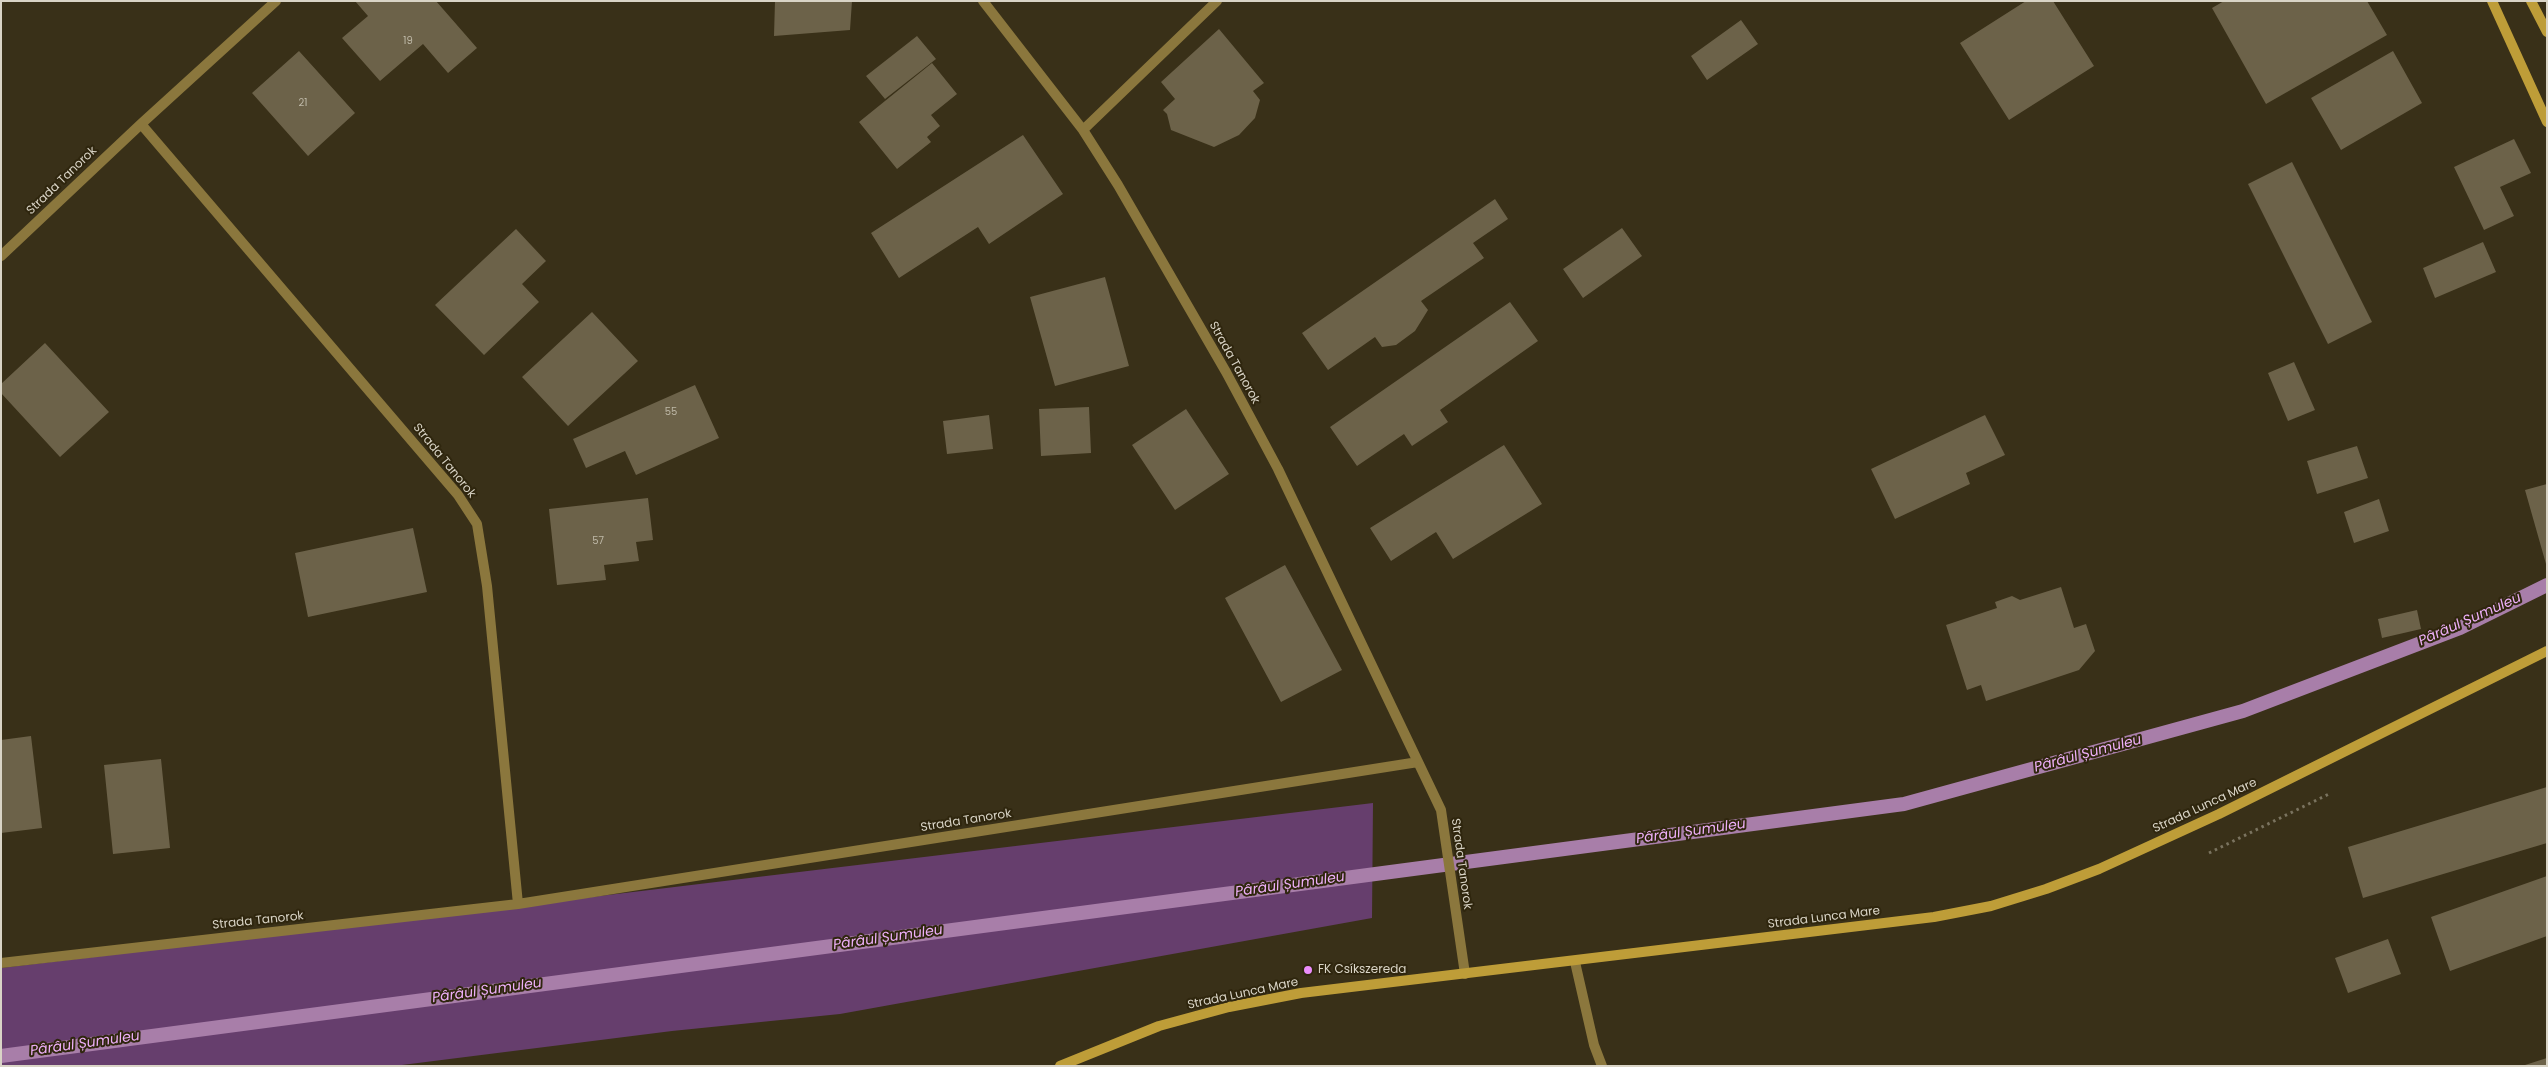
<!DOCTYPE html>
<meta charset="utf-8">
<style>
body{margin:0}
#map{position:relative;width:2548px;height:1067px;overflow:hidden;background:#393018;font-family:Poppins,sans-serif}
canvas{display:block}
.frame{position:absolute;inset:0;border:2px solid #d9d4c6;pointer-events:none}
</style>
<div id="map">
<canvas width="2548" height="1067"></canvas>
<div class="frame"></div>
</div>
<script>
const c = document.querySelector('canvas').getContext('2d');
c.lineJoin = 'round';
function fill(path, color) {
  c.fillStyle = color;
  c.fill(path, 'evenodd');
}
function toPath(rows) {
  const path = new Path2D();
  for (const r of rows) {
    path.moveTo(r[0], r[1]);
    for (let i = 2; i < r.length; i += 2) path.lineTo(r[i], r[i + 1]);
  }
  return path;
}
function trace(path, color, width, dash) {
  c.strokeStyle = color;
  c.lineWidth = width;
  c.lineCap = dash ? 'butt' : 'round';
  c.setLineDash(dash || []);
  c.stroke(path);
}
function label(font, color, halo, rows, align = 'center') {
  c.font = font + ' Poppins,sans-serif';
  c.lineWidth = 4;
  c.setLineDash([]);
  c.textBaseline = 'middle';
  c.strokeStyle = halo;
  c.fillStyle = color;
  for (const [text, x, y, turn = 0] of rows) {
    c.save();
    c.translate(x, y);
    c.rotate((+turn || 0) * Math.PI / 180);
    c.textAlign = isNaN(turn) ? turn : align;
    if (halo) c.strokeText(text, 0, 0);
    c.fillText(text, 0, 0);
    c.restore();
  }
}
const green = toPath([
 [1373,803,1372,918,840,1014,672,1031,394,1066,1,1066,1,968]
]);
const stream = toPath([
 [1,1056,1904,804,2243,711,2460,628,2547,585]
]);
const building = toPath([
 [355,1,436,1,477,48,448,73,423,44,380,81,342,38,368,16],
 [775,1,852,1,850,30,774,36],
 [2026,1,2053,1,2094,66,2009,120,1960,43],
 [2224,1,2367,1,2387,35,2266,104,2212,8],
 [1741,20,1758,44,1707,80,1691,56],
 [1219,29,1264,83,1253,91,1260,100,1255,118,1239,135,1214,147,1171,130,1167,114,1163,110,1175,99,1161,82],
 [917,36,936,59,885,99,866,76],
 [299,51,355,113,308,156,252,93],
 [2393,51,2422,103,2341,150,2311,98],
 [932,63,957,94,931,115,940,126,927,137,931,142,897,169,859,122],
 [1023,135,1063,194,989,244,978,227,899,278,871,233],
 [2514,139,2531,173,2500,187,2514,216,2484,230,2454,167],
 [2292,162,2372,322,2328,344,2248,184],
 [1495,199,1508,219,1473,243,1484,258,1421,301,1428,310,1415,331,1396,345,1382,347,1375,337,1328,370,1302,333],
 [1622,228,1642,256,1583,298,1563,269],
 [516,229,546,261,522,284,539,302,484,355,435,305],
 [2483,242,2496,272,2435,298,2423,268],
 [1105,277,1129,366,1055,386,1030,297],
 [1510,302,1538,341,1440,410,1448,422,1412,446,1404,434,1357,466,1330,427],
 [592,312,638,361,568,426,522,377],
 [45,343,109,412,60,457,1,393,1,384],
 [2294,362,2315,410,2288,421,2268,373],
 [695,385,719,438,636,475,625,451,586,468,573,439],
 [1089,407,1091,453,1041,456,1039,409],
 [1186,409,1229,474,1175,510,1132,445],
 [989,415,993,449,947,454,943,421],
 [1985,415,2005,455,1966,473,1970,484,1895,519,1871,469],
 [1504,445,1542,504,1453,559,1436,532,1391,561,1370,528],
 [2357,446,2368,478,2317,494,2307,461],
 [2547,484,2547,564,2546,564,2525,490],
 [648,498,653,540,636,542,639,561,604,565,606,580,557,585,549,509],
 [2379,499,2389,531,2354,543,2344,512],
 [413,528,427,592,308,617,295,553],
 [1285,565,1342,670,1281,702,1225,598],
 [2061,587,2074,628,2086,624,2095,651,2079,670,1986,701,1981,685,1967,690,1946,625,1997,608,1995,602,2012,596,2020,600],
 [2417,610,2421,629,2382,638,2378,619],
 [31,736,42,828,1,833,1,740],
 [161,759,170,848,113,854,104,765],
 [2547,787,2547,843,2363,898,2348,847],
 [2547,876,2547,936,2450,971,2431,917],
 [2388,939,2401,974,2348,993,2335,958],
 [2547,1058,2547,1066,2525,1066,2525,1065]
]);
const path = toPath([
 [2209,853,2331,793]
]);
const service = toPath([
 [1575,962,1594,1045,1602,1066]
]);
const minor = toPath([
 [983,1,1083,130,1118,185,1226,372,1278,469,1441,810,1465,974],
 [141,124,458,495,477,524,487,586,518,904],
 [1083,130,1217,1],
 [1,256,141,124,276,1],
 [1,963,518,904,1418,762]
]);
const secondary = toPath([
 [2492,1,2547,122],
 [2531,1,2547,32],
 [1060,1066,1159,1026,1229,1007,1301,993,1934,917,1991,906,2046,889,2099,869,2219,814,2547,651]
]);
const markers = [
 [1308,970,5,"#eb8dfc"]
];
const numberNames = [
 ["19",408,41],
 ["21",303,103],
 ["55",671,412],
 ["57",598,541]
];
const streetNames = [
 ["Strada Tanorok",62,181,-44],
 ["Strada Tanorok",1234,363,61],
 ["Strada Tanorok",444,461,51],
 ["Strada Lunca Mare",2205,806,-25],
 ["Strada Tanorok",966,821,-9],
 ["Strada Tanorok",1461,864,82],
 ["Strada Lunca Mare",1824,918,-7],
 ["Strada Tanorok",258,921,-6],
 ["Strada Lunca Mare",1243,994,-12]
];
const poiNames = [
 ["FK Csíkszereda",1318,970]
];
const waterNames = [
 ["Pârâul Șumuleu",2470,620,-24],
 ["Pârâul Șumuleu",2088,754,-15],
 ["Pârâul Șumuleu",1691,832,-8],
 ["Pârâul Șumuleu",1290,885,-8],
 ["Pârâul Șumuleu",888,938,-8],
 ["Pârâul Șumuleu",487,991,-8],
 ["Pârâul Șumuleu",85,1044,-8]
];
fill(green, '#663e6d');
trace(stream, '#a87ea9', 14);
fill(building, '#6c6249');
trace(path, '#7a735f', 3, [2.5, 4]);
trace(service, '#8b773d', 10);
trace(minor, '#8b773d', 10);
trace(secondary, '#be9d38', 10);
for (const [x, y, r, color] of markers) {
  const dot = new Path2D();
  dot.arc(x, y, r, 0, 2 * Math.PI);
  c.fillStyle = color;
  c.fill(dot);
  trace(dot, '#2f260e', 2);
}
label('10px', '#beb8a7', null, numberNames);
label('12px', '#d9d4c6', '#2f260e', streetNames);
label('12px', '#d9d4c6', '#2f260e', poiNames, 'left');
label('italic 14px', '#eeb0f9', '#2f260e', waterNames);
</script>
